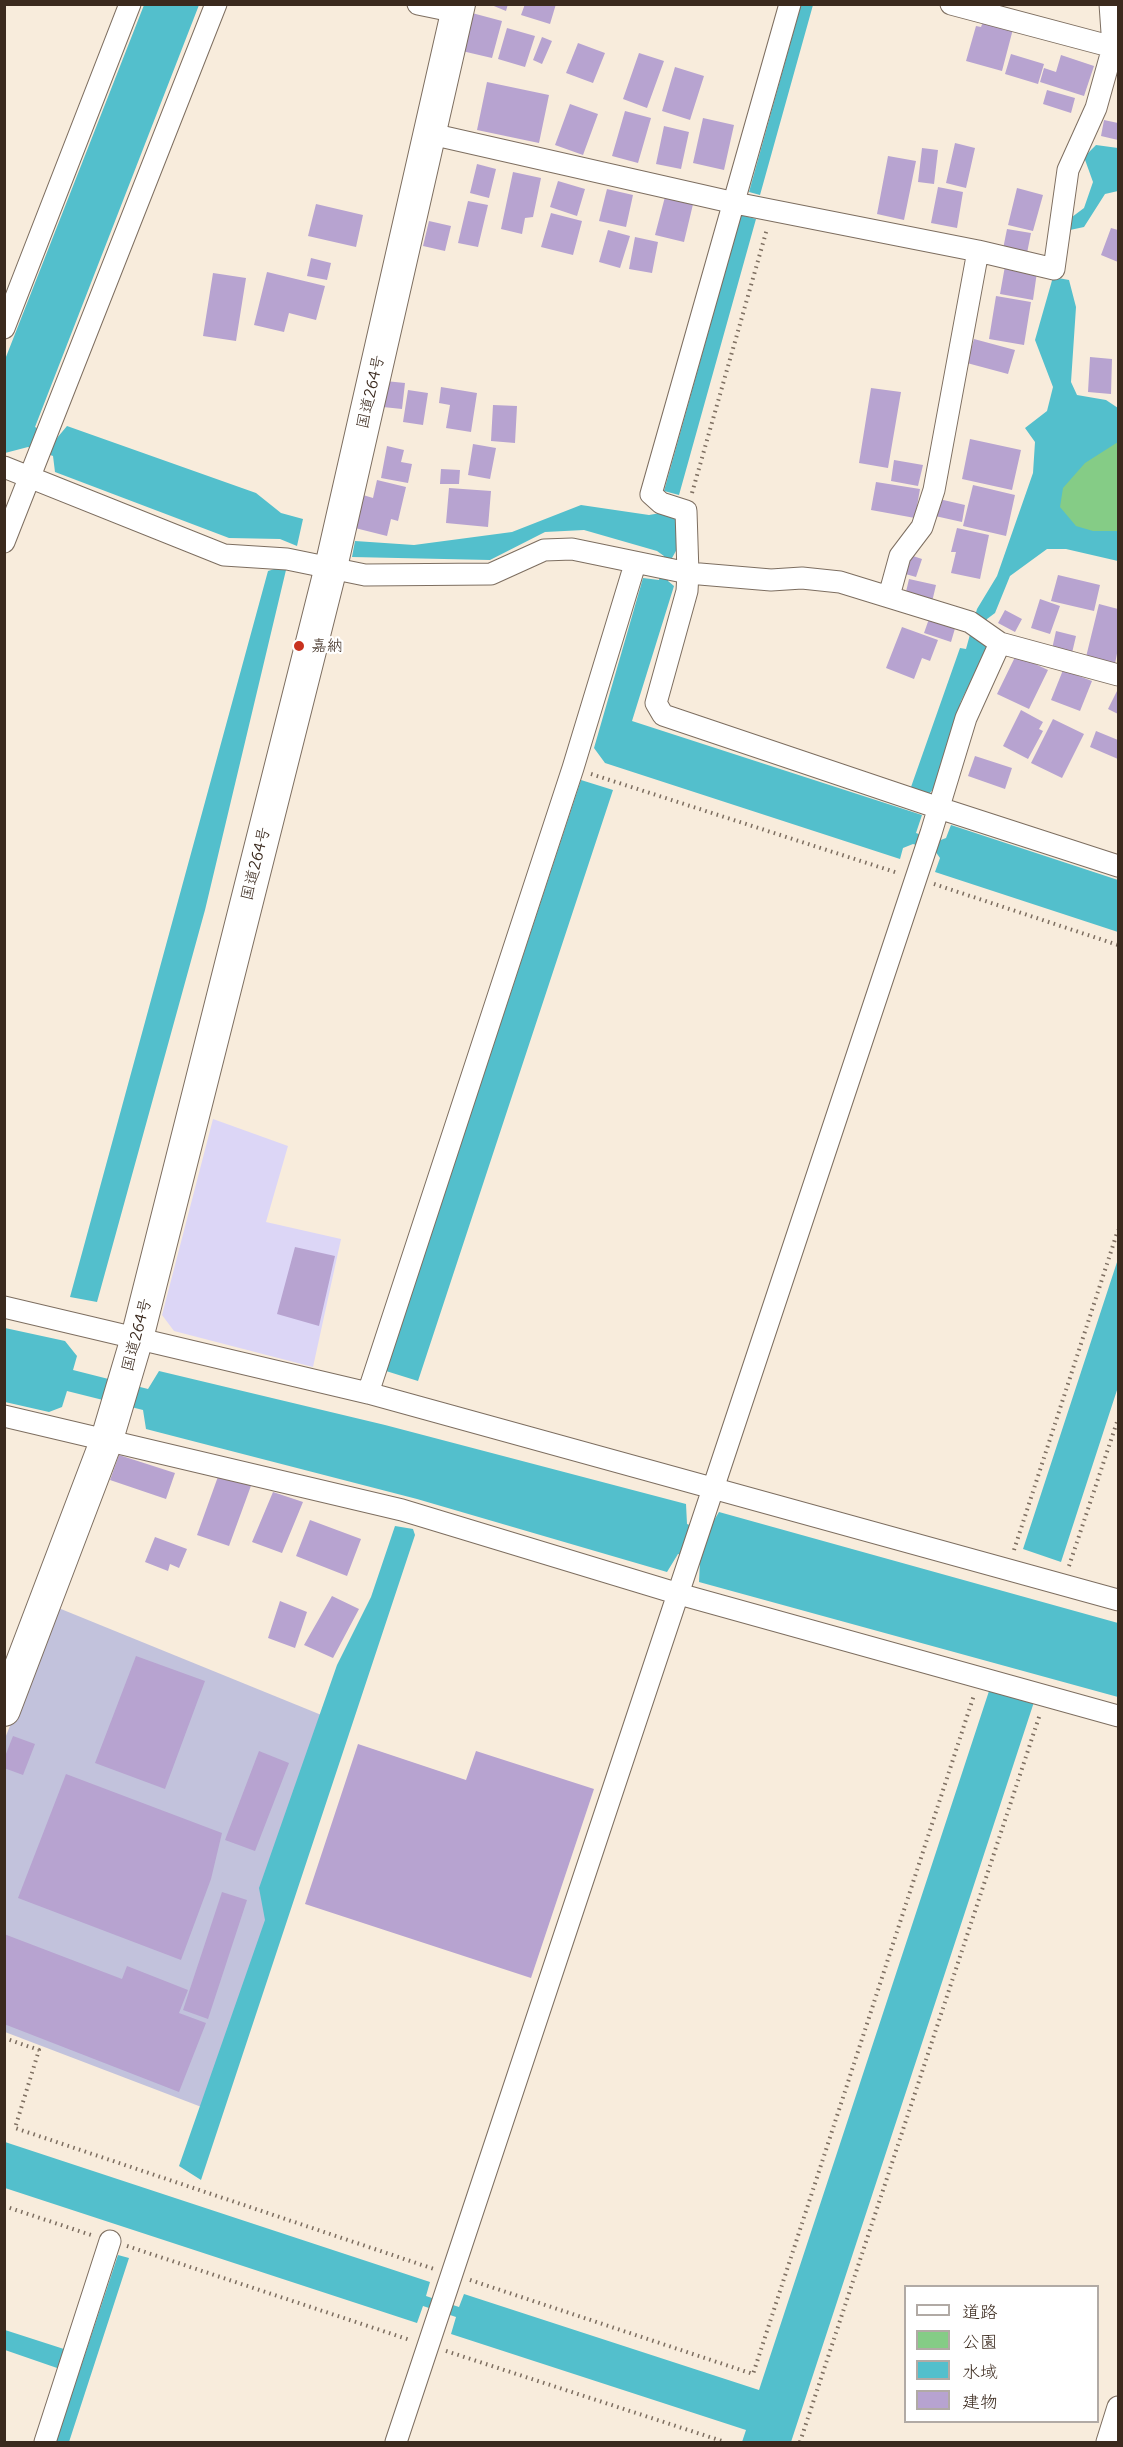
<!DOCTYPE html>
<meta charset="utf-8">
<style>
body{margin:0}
#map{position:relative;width:1123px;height:2447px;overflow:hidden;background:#f8ecdc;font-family:Delius,"Klee One",sans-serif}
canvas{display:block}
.frame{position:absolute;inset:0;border:6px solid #3b2a1e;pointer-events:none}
.legend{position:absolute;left:904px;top:2285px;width:195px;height:138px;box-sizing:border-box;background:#fff;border:2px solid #b1aaa5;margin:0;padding:8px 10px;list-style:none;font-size:18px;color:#3b2a1e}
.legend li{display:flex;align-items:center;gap:12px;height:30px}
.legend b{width:30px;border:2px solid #b1aaa5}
</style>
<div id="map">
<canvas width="1123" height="2447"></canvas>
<div class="frame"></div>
<ul class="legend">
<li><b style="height:8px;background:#fff"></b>道路</li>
<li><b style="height:16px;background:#85cc86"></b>公園</li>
<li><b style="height:16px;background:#53bfcc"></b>水域</li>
<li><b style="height:16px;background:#b7a3d0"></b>建物</li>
</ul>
</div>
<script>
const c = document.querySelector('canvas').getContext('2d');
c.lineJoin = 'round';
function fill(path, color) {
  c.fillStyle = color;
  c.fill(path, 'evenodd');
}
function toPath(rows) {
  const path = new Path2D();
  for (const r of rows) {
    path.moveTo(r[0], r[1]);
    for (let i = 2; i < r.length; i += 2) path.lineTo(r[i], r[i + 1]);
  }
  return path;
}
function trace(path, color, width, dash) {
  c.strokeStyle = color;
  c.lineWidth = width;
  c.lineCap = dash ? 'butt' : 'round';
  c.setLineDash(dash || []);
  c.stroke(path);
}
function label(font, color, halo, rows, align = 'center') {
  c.font = font + ' Delius,"Klee One",sans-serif';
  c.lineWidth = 4.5;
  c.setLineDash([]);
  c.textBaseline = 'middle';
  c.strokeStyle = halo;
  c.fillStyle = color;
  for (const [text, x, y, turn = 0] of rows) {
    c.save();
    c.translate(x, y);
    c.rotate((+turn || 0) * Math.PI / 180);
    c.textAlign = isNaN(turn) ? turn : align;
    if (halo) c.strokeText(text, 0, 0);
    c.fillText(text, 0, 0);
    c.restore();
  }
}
const built = toPath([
 [213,1119,288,1146,266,1222,341,1239,313,1367,174,1331,162,1315]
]);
const industrial = toPath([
 [56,1607,346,1725,212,2111,5,2032,4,1741]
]);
const green = toPath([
 [1118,411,1118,538,1020,535]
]);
const water = toPath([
 [144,5,199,5,35,427,57,438,67,426,256,493,281,513,303,519,297,546,280,539,229,538,55,472,53,456,28,447,5,453,4,362],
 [801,5,813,5,760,195,749,192],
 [1096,145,1118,148,1118,191,1105,194,1084,227,1070,230,1068,220,1084,208,1093,182,1084,157],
 [741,215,756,219,679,495,664,491],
 [1053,277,1069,280,1076,307,1071,382,1077,395,1106,400,1118,408,1118,442,1085,463,1063,488,1060,507,1076,526,1093,531,1118,531,1118,561,1066,549,1047,549,1010,576,995,613,987,619,981,637,987,649,961,701,936,786,929,794,911,787,960,648,966,649,977,609,997,576,1033,473,1035,442,1025,428,1047,411,1053,387,1035,340],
 [581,505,649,515,666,512,677,519,677,549,672,558,668,581,674,586,632,721,922,815,916,833,938,841,946,838,951,825,1118,880,1118,932,935,872,940,858,935,851,913,844,903,848,900,859,605,763,594,748,643,578,659,580,664,556,657,551,584,530,545,532,490,560,352,557,355,541,414,545,512,532],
 [281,567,286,570,205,910,97,1302,70,1297,268,571],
 [581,780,613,790,418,1381,386,1371],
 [1118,1259,1118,1387,1061,1562,1023,1549],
 [5,1328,65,1341,77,1356,73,1370,148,1389,159,1371,385,1425,686,1504,687,1524,707,1532,719,1512,1118,1623,1118,1697,699,1582,700,1560,678,1554,667,1572,417,1499,146,1429,143,1410,67,1391,62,1407,49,1412,5,1402],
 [395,1526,413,1529,415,1535,201,2180,179,2166,265,1920,259,1888,337,1665,371,1597],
 [990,1688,1034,1702,791,2442,742,2442,746,2430,451,2334,456,2317,423,2306,417,2323,5,2188,5,2142,430,2282,426,2296,459,2307,464,2294,759,2390],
 [118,2255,129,2258,69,2442,56,2442],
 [5,2330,67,2350,60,2369,5,2350]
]);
const building = toPath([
 [489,4,508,4,506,11],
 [525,4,556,4,550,24,521,15],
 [472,13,502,21,492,58,462,51],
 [983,22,1013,29,1002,71,966,61,976,26,981,27],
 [507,28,535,36,525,67,498,59],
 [542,37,552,41,542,64,533,60],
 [578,43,605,53,593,83,566,73],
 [639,53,664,61,647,108,623,99],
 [1011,54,1044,64,1038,84,1005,74],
 [1061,55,1094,66,1084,96,1040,82,1044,68,1056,72],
 [675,67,704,76,690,120,662,111],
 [487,82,549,95,539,143,477,130],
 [1047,90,1075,98,1071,113,1043,104],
 [570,104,598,114,583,155,555,145],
 [625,111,651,118,638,163,612,156],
 [703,118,734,125,724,170,693,163],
 [1104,120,1118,123,1118,140,1101,136],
 [664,126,689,132,681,169,656,164],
 [955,143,975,148,966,188,946,183],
 [922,148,938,150,934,184,918,182],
 [888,156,916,161,904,220,877,214],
 [477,164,496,169,489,198,470,193],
 [513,172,541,178,533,217,525,218,522,234,501,229],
 [558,181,585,189,577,216,550,207],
 [938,187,963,192,957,228,931,223],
 [1017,188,1043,195,1033,231,1008,225],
 [607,189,633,195,626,227,599,221],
 [666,193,694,200,684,242,655,235],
 [468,201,488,205,478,247,458,243],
 [316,204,363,215,356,247,308,236],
 [551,213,582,221,573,255,541,247],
 [429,221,451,226,445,251,423,246],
 [1111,228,1118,230,1118,262,1101,255],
 [1007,229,1031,233,1027,253,1003,249],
 [608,230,630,236,620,268,599,262],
 [635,237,658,242,652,273,629,269],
 [311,258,331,263,327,280,307,276],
 [1005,266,1037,272,1033,300,1000,294],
 [267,272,325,286,316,320,289,313,284,332,254,325],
 [213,273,246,278,236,341,203,336],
 [996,296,1031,302,1024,345,989,339],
 [974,339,1015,350,1008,374,967,363],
 [1090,357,1112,359,1111,394,1088,392],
 [385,381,405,383,402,409,383,407],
 [441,387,477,393,471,432,446,428,450,405,439,403],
 [871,388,901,392,888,468,859,463],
 [408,390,428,393,423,425,403,422],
 [493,405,517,406,515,443,491,441],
 [970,439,1021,450,1012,490,962,479],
 [473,444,496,448,490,479,468,475],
 [387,446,404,450,401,462,412,464,408,483,381,478],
 [894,460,923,465,918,486,891,481],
 [441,469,460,470,459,484,440,484],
 [377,480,406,487,398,521,391,519,387,536,355,528,363,495,373,498],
 [876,482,920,489,915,518,871,510],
 [973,485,1015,495,1006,536,963,526],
 [449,488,491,491,488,527,446,523],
 [939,499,965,505,962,522,935,516],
 [957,528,989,535,980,579,951,573,956,552,951,552],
 [907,554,922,559,916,577,902,573],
 [1058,575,1100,585,1094,611,1051,601],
 [909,579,936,585,932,602,905,596],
 [1040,599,1060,606,1050,634,1031,628],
 [1099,604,1118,609,1118,648,1115,664,1086,657],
 [1005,610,1022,619,1015,632,998,623],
 [930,616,956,625,951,642,924,633],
 [902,627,938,640,930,661,922,658,914,679,886,668],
 [1056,631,1076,636,1072,653,1052,649],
 [1016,655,1048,670,1029,709,997,694],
 [1063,670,1092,681,1080,711,1051,700],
 [1118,689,1118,714,1108,709],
 [1021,710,1043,722,1039,729,1043,731,1028,759,1003,746],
 [1053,719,1084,734,1062,778,1031,763],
 [1096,731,1118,740,1118,759,1090,747],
 [975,756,1012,768,1005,789,968,776],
 [295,1247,335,1256,319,1326,277,1314],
 [119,1455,175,1473,166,1499,110,1480],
 [220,1471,252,1483,229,1546,197,1535],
 [273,1492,303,1502,282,1553,252,1542],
 [310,1520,361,1539,347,1576,296,1556],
 [155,1537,187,1549,179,1568,170,1564,168,1571,145,1562],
 [332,1596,359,1609,333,1658,304,1645],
 [280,1601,307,1612,295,1648,268,1638],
 [136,1656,205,1681,165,1789,95,1763],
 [13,1736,35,1744,23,1775,4,1768,4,1759],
 [358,1744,466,1780,476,1751,594,1789,531,1978,305,1904],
 [259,1751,289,1763,255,1851,225,1840],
 [66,1774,222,1833,211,1879,181,1960,18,1898],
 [222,1892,247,1900,208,2019,183,2010],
 [4,1934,122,1979,127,1966,188,1990,179,2013,206,2023,179,2092,4,2024]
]);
const path = toPath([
 [692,493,767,229],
 [591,774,898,873],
 [934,884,1118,945],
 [1014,1550,1118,1230],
 [1069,1566,1118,1419],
 [4,2038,39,2050,15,2128,434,2269],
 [4,2206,91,2235],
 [127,2246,410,2340],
 [470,2280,753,2374,974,1695],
 [446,2351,725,2442],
 [800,2442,1040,1714]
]);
const minor = toPath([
 [418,4,457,12],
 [790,4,651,494,661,503,686,511,688,573,687,591,656,703,663,715,939,808,1118,866],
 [951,4,1113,47],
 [431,134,735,203,978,251,1054,269,1068,170,1096,108,1113,47,1110,4],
 [4,328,130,4],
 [4,467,224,555,287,559,365,575,491,574,544,550,572,549,688,573,771,580,802,578,840,582,970,622,1000,643,1118,675],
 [4,542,216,4],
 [889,596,900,556,922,527,934,490,978,251],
 [4,1307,368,1393,1118,1600],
 [368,1393,573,768,635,564],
 [4,1416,402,1510,679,1594,1118,1716],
 [45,2442,110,2241],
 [396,2442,931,833,966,718,1000,643],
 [1107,2442,1118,2407]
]);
const highway = toPath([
 [4,1710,107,1439,137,1338,331,567,459,4]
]);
const markers = [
 [299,646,6,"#c8321e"]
];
const streetNames = [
 ["国道264号",371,392,-77],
 ["国道264号",256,864,-76],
 ["国道264号",137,1335,-75]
];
const poiNames = [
 ["嘉納",311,646]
];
fill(built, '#dcd6f6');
fill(industrial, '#c2c2dc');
fill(green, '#85cc86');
fill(water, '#53bfcc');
fill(building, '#b7a3d0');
trace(minor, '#7d6e60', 23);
trace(highway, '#7d6e60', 34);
trace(path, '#7d6e60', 4, [1.5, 4.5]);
trace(minor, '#fff', 21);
trace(highway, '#fff', 32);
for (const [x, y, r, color] of markers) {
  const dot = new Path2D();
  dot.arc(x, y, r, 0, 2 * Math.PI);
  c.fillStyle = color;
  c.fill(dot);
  trace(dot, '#fff', 2);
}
label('16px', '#3b2a1e', '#fff', streetNames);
label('16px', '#3b2a1e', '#fff', poiNames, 'left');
</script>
